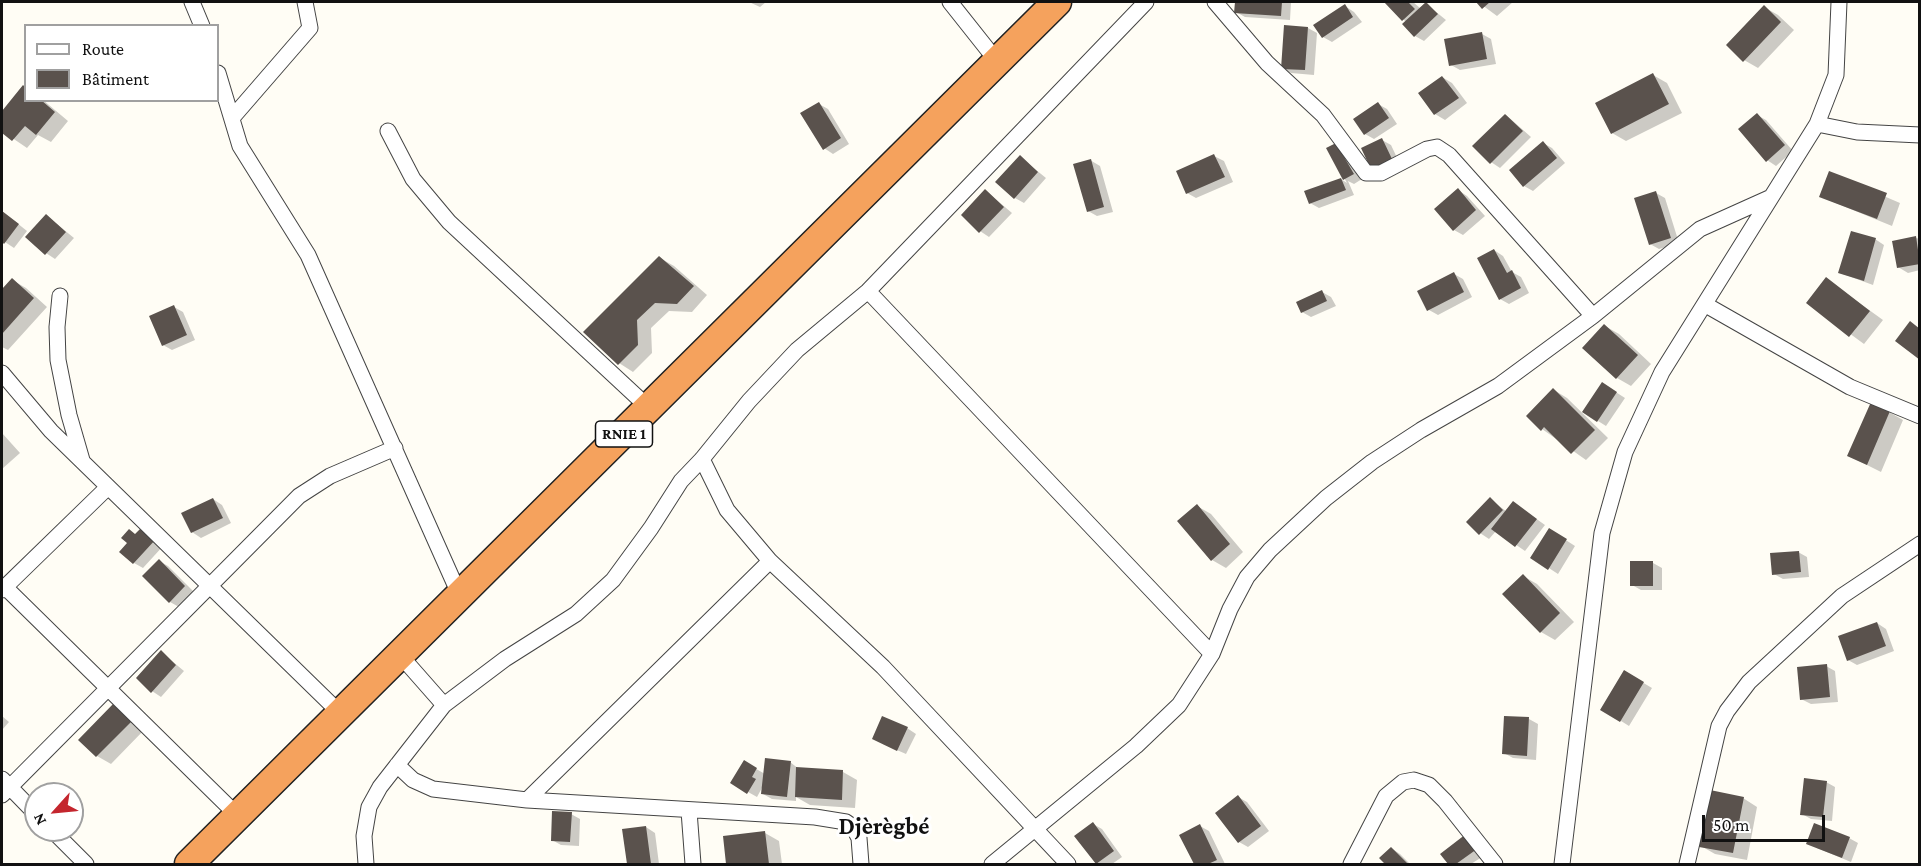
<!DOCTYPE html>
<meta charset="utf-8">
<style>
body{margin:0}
#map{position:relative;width:1921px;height:866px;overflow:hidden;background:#fffdf5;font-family:"Crimson Pro",serif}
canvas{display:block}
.frame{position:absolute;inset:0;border:3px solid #111;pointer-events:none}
.legend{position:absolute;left:24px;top:24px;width:195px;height:78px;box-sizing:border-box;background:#fff;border:2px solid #a0a0a0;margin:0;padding:8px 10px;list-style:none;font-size:18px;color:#111}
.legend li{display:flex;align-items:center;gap:12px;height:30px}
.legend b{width:30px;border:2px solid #a0a0a0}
.north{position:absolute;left:24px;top:782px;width:60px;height:60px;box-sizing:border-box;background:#fff;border:2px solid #a0a0a0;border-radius:50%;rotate:243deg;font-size:16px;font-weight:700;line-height:24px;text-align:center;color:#111}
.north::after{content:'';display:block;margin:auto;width:21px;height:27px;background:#c4262e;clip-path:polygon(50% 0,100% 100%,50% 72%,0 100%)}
.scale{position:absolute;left:1702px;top:815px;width:123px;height:27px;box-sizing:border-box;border:3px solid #111;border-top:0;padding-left:8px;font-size:18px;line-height:21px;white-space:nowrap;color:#111;-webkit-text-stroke:4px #fff;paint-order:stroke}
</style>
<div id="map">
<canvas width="1921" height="866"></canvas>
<div class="frame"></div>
<ul class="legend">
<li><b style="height:8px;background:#fff"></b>Route</li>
<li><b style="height:16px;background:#5a524d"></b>Bâtiment</li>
</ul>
<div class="north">N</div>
<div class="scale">50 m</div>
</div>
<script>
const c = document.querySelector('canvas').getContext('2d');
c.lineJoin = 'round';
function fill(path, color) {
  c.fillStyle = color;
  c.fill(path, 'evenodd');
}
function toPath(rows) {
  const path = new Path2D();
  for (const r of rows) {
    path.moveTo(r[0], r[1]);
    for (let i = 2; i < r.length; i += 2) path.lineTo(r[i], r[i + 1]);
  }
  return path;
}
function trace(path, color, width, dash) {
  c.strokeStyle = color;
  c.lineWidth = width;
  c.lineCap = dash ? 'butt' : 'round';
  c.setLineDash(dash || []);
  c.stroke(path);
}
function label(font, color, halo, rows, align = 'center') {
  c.font = font + ' "Crimson Pro",serif';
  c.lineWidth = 6;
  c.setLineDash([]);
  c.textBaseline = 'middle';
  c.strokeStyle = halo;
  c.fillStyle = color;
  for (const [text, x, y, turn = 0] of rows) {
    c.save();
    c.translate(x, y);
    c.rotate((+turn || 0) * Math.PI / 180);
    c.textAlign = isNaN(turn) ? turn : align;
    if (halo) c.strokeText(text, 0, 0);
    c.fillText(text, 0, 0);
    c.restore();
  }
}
const shadow = toPath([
 [749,2,766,2,760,7],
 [1237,2,1291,2,1290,20,1245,17,1236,12],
 [1386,2,1413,2,1420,8,1425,3,1446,20,1424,41,1415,36,1406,22],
 [1478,2,1513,2,1497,16],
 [1345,6,1354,12,1362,22,1332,42,1323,37],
 [1764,7,1778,15,1794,30,1758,68,1744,60],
 [1308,28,1317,33,1314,75,1291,73,1282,68],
 [1482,34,1491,39,1496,64,1460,70,1451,65],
 [1653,75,1667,83,1682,113,1626,141,1612,133,1597,104],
 [1442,77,1452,83,1467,103,1445,120,1435,114,1420,93],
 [23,87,26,100,43,100,68,121,51,142,38,135,27,148,2,131,2,113],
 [819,104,828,109,849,144,833,154,824,148],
 [1378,104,1387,109,1397,124,1374,139,1365,134],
 [1506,115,1531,137,1500,168,1491,162],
 [1757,115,1766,120,1793,151,1776,166,1767,160],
 [1382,140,1391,145,1400,164,1372,168],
 [1543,143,1552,148,1565,163,1533,191,1524,186],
 [1328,149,1345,150,1362,179,1354,184,1348,181,1354,195,1319,208,1310,203,1341,179,1347,183],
 [1214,156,1224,161,1233,182,1196,198,1187,193],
 [1020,157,1046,178,1024,203,1015,198],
 [1090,160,1100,166,1113,212,1097,216,1088,211],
 [1830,173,1900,203,1892,226,1821,197],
 [1458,190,1467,196,1485,216,1463,235,1454,230],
 [986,191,1012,213,989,237,980,231],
 [1656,193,1665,198,1679,243,1659,249,1650,244],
 [2,211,27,231,14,248,2,240],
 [47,216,74,238,55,259,46,253],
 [1916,238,1920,239,1920,270,1908,273,1898,267],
 [1875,239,1884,245,1873,285,1840,273],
 [1494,250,1503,256,1512,272,1521,277,1529,293,1509,304,1500,299],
 [660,258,674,266,707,295,692,312,669,311,651,328,652,353,633,372,619,363],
 [1454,274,1463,279,1472,297,1438,315,1429,310],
 [1826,279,1883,320,1864,344,1808,303],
 [12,280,26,288,47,307,8,350,2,347,2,291],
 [1322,292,1331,297,1336,306,1311,317,1302,312],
 [174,307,183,312,195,340,172,350,163,345],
 [1605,326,1619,334,1651,364,1631,386,1617,378],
 [1611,389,1625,398,1606,426,1598,421],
 [1554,390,1567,398,1608,438,1586,460,1542,429],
 [1889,412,1903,420,1881,472,1849,456],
 [2,433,20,453,2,469],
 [213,499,222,505,231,523,201,538,192,532],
 [1490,499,1507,512,1514,503,1545,525,1525,551,1496,531,1489,539,1480,533],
 [1197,506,1211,514,1243,552,1226,568,1212,560],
 [136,535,164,545,143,568,134,563],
 [1558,535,1575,546,1558,574,1532,557],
 [1798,552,1807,557,1809,577,1783,579,1774,574],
 [159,561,168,566,194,592,179,607,170,602],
 [1653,563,1662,568,1662,590,1641,590,1632,585],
 [1523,576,1537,584,1574,622,1555,640,1541,632],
 [1877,623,1886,629,1894,651,1857,665,1848,660],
 [161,652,184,671,161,697,152,691],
 [1826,666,1835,671,1838,702,1811,704,1801,699],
 [1625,672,1652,688,1629,726,1602,709],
 [115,705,145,729,111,764,97,756,80,740],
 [2,716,9,722,2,730],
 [1529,719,1538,724,1536,760,1513,758,1504,753],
 [907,728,916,734,906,754,883,744],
 [744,762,765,774,790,762,799,769,843,772,857,780,855,808,810,805,796,797,796,801,772,799,763,794,763,786,757,797,732,783],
 [1826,782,1835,787,1832,821,1811,819,1802,814],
 [1238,797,1247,802,1269,831,1248,847,1239,842],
 [1743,798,1757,807,1747,860,1715,854,1701,846],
 [571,814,580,819,579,846,561,845,552,840],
 [1093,824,1102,829,1122,857,1112,864,1097,864,1076,836],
 [1200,826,1209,831,1225,864,1196,864,1181,835],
 [646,827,655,833,659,864,628,864,624,830],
 [765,833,779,841,782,864,728,864,725,837],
 [1849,838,1858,843,1851,862,1817,848],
 [1475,841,1485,855,1471,864,1450,864,1442,854],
 [1391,848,1400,854,1410,864,1387,864,1381,858]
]);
const building = toPath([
 [1235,2,1282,2,1281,16,1234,13],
 [1384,2,1408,2,1415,9,1402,21],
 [1426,2,1438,14,1414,37,1402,24],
 [1476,2,1490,2,1482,9],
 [1345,4,1353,17,1322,38,1313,25],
 [1764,5,1781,22,1743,62,1726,45],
 [1284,25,1308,27,1305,70,1281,69],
 [1482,32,1487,59,1449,66,1444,39],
 [1653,73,1669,104,1611,134,1595,103],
 [1442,76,1459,98,1434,115,1418,93],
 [23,85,26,88,26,100,41,100,55,112,36,135,25,126,12,141,2,133,2,111],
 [819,102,841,138,823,150,800,113],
 [1378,102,1389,118,1364,135,1353,119],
 [1757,113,1785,145,1766,162,1738,129],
 [1505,114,1523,131,1490,164,1472,146],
 [1382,138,1392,159,1371,169,1361,148],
 [1543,141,1557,158,1523,187,1509,170],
 [1336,143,1354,174,1343,180,1326,148],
 [1214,154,1225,177,1186,194,1176,171],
 [1020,155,1038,172,1014,199,995,182],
 [1091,159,1104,207,1087,212,1073,164],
 [1829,171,1887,193,1877,219,1819,197],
 [1341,178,1346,190,1309,204,1304,191],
 [1458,188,1476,210,1453,231,1434,209],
 [985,189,1004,207,979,233,961,215],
 [1656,191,1671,238,1649,245,1634,198],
 [2,211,19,224,4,244,2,242],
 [46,214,66,232,45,255,25,237],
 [1851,231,1876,238,1864,281,1838,273],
 [1916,236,1920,264,1897,268,1892,241],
 [1494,249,1507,273,1512,270,1521,288,1499,300,1477,258],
 [659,256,694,286,677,304,655,303,637,320,638,345,618,365,583,332],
 [1454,272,1464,292,1427,311,1417,291],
 [1826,277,1870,311,1849,337,1806,303],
 [12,278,34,298,2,334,2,289],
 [1322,290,1327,301,1301,313,1296,302],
 [174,305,187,335,162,346,149,316],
 [1910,321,1920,329,1920,360,1895,341],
 [1604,324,1638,355,1616,379,1582,348],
 [1602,382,1617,392,1597,422,1582,412],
 [1553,388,1595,430,1571,454,1544,427,1541,431,1526,416],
 [1871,402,1890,411,1867,465,1847,456],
 [1490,497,1503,510,1479,535,1466,522],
 [213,498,223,518,191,533,181,513],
 [1513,501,1537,519,1515,547,1491,529],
 [1197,504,1230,544,1211,561,1177,521],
 [142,527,156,539,133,564,119,552,127,543,121,538,129,529,135,534],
 [1549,528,1567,539,1548,570,1530,558],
 [1799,551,1801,572,1772,575,1770,553],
 [159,559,185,586,169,603,142,576],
 [1630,561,1653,561,1653,586,1630,586],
 [1523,574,1560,613,1540,633,1502,594],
 [1877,622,1886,646,1847,661,1838,636],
 [161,650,176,665,151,693,136,678],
 [1827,664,1830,697,1800,700,1797,667],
 [1624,670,1644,682,1620,722,1600,710],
 [114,703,132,721,96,757,78,740],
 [882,716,908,727,897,751,872,739],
 [1504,716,1529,717,1527,756,1502,754],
 [765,758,791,761,787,797,761,794],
 [744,760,757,768,752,777,756,779,747,794,730,783],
 [796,767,843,770,842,800,795,797],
 [1804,778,1827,781,1823,817,1800,815],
 [1710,790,1744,797,1733,853,1699,847],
 [1238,795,1261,826,1238,843,1215,813],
 [552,811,572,812,570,842,551,841],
 [1093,822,1114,851,1096,864,1074,836],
 [1814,823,1850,837,1842,858,1806,844],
 [1200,824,1217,860,1208,864,1194,864,1179,835],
 [646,826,651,864,627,864,622,829],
 [765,831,769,864,726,864,723,836],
 [1466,834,1477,849,1456,864,1448,864,1440,854],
 [1391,847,1408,864,1385,864,1379,858]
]);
const street = toPath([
 [192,2,202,26],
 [950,2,996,60],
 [1215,2,1267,63,1323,115,1366,173,1381,173,1427,149,1437,147,1449,155,1593,316],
 [218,73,240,146,308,255,460,596],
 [232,118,310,28,305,2],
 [1817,124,1857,132,1920,135],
 [388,131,413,179,449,222,650,409],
 [868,291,1212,654],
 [60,296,57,327,58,360,69,415,82,460],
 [1706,305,1850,387,1920,416],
 [2,373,51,431,341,714],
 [702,459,727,510,770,561,883,667,1068,864],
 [5,587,238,816],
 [2,590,108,487],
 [400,655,444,705],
 [397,765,413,780,433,789,527,800,815,817,846,822,853,827,859,838,861,864],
 [2,779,36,814],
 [2,795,299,496,330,476,395,448],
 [527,800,770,561],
 [689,811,693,864],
 [52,830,86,864],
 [366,864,364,836,369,807,380,787,444,705,505,659,576,614,613,580,651,528,681,481,702,459,749,401,797,350,868,291,1146,2],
 [992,864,1136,746,1179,705,1212,654,1230,609,1247,577,1270,550,1326,498,1372,462,1421,430,1498,386,1593,316,1700,229,1769,198],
 [1351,864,1386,796,1403,782,1414,780,1429,785,1445,801,1495,864],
 [1562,864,1602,533,1625,452,1662,372,1817,124,1836,75,1839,2],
 [1687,864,1719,726,1727,711,1749,682,1842,596,1920,544]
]);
const highway = toPath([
 [189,864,1057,2]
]);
const shields = [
 [624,434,57]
];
const shieldNames = [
 ["RNIE 1",624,434]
];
const districtNames = [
 ["Djèrègbé",884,827]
];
fill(shadow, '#0003');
fill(building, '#5a524d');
trace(street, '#444', 17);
trace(highway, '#222', 31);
trace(street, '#fff', 15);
trace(highway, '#f5a25d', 28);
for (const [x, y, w] of shields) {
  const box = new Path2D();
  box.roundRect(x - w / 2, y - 13, w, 26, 4.5);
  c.fillStyle = '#fff';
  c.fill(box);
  trace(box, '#111', 1.5);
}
label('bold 16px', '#111', null, shieldNames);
label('bold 24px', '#111', '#fff', districtNames);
</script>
